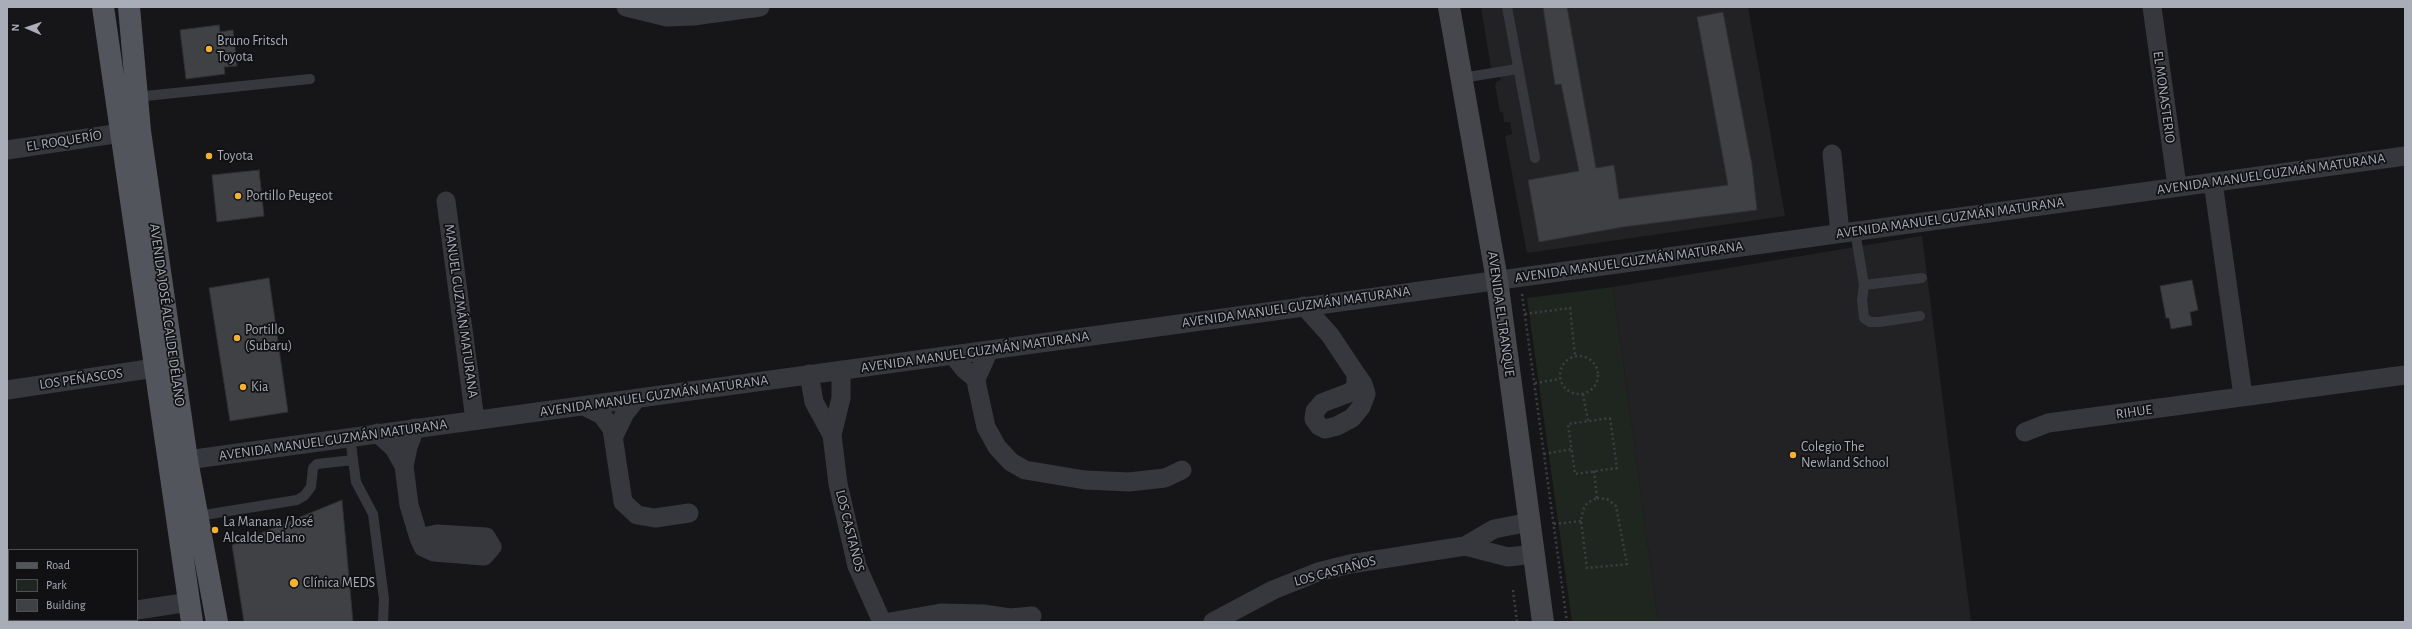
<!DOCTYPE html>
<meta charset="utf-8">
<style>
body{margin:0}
#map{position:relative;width:2412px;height:629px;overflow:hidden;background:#161618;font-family:"Alegreya Sans",sans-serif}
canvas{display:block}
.frame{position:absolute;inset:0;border:8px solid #a8adb8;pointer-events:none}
.legend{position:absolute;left:8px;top:549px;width:130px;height:72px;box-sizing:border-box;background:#111113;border:1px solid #4d4f55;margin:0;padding:5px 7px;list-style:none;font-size:12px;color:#a8adb8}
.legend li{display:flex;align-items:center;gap:8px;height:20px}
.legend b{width:20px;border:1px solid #4d4f55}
.north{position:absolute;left:8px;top:8px;width:40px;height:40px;-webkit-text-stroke:3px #111113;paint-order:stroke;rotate:272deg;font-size:11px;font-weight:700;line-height:16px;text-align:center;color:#a8adb8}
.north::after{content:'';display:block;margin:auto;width:14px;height:18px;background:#a8adb8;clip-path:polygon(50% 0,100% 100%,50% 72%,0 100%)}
</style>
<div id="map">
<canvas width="2412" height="629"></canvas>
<div class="frame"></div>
<ul class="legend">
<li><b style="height:5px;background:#53555c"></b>Road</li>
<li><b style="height:11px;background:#1e261f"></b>Park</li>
<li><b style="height:11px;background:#404145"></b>Building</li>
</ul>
<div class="north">N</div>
</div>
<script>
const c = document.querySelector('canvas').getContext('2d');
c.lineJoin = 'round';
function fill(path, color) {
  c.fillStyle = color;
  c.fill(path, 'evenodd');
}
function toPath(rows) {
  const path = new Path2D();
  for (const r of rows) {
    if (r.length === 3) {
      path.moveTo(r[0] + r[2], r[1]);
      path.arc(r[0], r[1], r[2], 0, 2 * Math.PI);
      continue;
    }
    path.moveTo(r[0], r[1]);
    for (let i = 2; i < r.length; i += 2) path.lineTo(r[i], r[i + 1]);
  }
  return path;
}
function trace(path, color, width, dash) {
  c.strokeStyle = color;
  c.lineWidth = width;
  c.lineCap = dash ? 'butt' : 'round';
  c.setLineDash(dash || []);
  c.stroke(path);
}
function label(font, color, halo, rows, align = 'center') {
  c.font = font + ' "Alegreya Sans",sans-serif';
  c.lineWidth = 3.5;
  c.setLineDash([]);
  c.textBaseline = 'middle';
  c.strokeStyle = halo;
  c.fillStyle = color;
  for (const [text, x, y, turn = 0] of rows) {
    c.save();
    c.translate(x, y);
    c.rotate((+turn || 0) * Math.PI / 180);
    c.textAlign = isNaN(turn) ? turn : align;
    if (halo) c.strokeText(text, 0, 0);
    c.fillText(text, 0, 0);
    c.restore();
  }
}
const built = toPath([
 [1481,7,1748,7,1785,216,1527,253,1505,136,1512,134,1510,122,1504,122,1503,112,1500,112,1495,85,1497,81,1501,80,1499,69,1491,68],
 [1922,236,1971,622,1658,622,1613,287]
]);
const green = toPath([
 [1613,287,1658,622,1572,622,1527,298]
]);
const building = toPath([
 [1543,7,1567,7,1596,168,1614,165,1619,199,1728,185,1697,17,1723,12,1752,165,1757,210,1623,227,1539,242,1528,180,1579,171,1561,84,1555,85,1543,7],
 [219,25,220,32,233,30,237,66,224,67,225,74,186,79,180,30,219,25],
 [259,170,264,216,217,222,212,175,259,170],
 [269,278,288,412,230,421,209,288,269,278],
 [2192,280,2198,310,2190,312,2192,325,2171,329,2169,318,2166,318,2160,286,2192,280],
 [342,500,353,622,244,622,232,545,342,500]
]);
const path = toPath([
 [1522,294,1567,622],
 [1525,314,1570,308,1575,356],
 [1579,375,19],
 [1535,383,1560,379],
 [1583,394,1588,421],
 [1610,418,1617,468,1575,474,1568,424,1610,418],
 [1544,454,1572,449],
 [1594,471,1597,498],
 [1597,498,1607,499,1616,506,1627,564,1587,568,1581,521,1583,510,1587,503,1597,498],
 [1554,524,1581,521],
 [1513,590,1517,622]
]);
const service = toPath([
 [1507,7,1535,158],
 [1462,78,1517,69],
 [136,97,310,79],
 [1855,231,1864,285,1862,300,1864,318,1870,322,1879,322,1920,316],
 [1864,285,1922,278],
 [350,437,356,482,373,514,384,599,383,622],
 [198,516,297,500,304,496,311,487,313,468,317,464,353,460]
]);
const minor = toPath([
 [626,7,667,17,693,16,760,7],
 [2152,7,2177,186],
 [7,150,121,133],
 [1832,154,1840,233],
 [2213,182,2243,396],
 [446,201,475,420],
 [1304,306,1330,335,1356,374],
 [989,350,976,379,977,386,986,427,997,447,1011,462,1025,470,1085,480,1129,482,1165,478,1182,470],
 [953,355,964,369,976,379],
 [841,370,841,398,832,435,838,484,857,566,882,622],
 [809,374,814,402,832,435],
 [1356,374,1363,384,1366,394,1361,407,1352,418,1337,426,1325,429,1319,426,1314,419,1315,411,1322,403,1351,392,1356,385,1356,374],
 [7,390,155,368],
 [584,406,602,415,612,429,623,502,637,515,655,518,689,513],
 [415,428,408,447,404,466,409,505,419,538,423,547,434,552,484,556,492,547,486,537,437,534,419,538],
 [2025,432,2048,423,2405,375],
 [377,433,394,448,404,466],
 [614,436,625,413,637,398],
 [187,460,2405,156],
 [1465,546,1494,529,1530,522],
 [137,610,189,602],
 [56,622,67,620],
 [890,622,941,613,983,614,1010,618,1032,616],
 [1213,622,1273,590,1318,572,1350,564,1465,546,1508,557,1534,554]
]);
const secondary = toPath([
 [1449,7,1497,280,1543,622]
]);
const primary = toPath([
 [103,7,192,622],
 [129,7,140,131,187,460,217,622]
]);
const markers = [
 [209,49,4,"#f2b134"],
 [209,156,4,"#f2b134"],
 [238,196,4,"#f2b134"],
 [237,338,4,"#f2b134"],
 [243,387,4,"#f2b134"],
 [1793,455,4,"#f2b134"],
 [215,530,4,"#f2b134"],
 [294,583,5,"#f2b134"]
];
const poiNames = [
 ["Bruno Fritsch",217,41],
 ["Toyota",217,57],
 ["Toyota",217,156],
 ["Portillo Peugeot",246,196],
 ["Portillo",245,330],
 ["(Subaru)",245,346],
 ["Kia",251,387],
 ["Colegio The",1801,447],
 ["Newland School",1801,463],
 ["La Manana / José",223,522],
 ["Alcalde Delano",223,538],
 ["Clínica MEDS",303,583]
];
const streetNames = [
 ["EL MONASTERIO",2164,97,82],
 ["EL ROQUERÍO",64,141,-9],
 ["AVENIDA MANUEL GUZMÁN MATURANA",2271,174,-8],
 ["AVENIDA MANUEL GUZMÁN MATURANA",1950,218,-8],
 ["AVENIDA MANUEL GUZMÁN MATURANA",1629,262,-8],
 ["AVENIDA MANUEL GUZMÁN MATURANA",1296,307,-8],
 ["MANUEL GUZMÁN MATURANA",461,311,82],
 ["AVENIDA EL TRANQUE",1501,314,82],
 ["AVENIDA JOSÉ ALCALDE DÉLANO",167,315,82],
 ["AVENIDA MANUEL GUZMÁN MATURANA",975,352,-8],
 ["LOS PEÑASCOS",81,379,-8],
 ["AVENIDA MANUEL GUZMÁN MATURANA",654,396,-8],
 ["RIHUE",2134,412,-8],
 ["AVENIDA MANUEL GUZMÁN MATURANA",333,440,-8],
 ["LOS CASTAÑOS",850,531,76],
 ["LOS CASTAÑOS",1335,571,-15]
];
fill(built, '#222225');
fill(green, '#1e261f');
fill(building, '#404145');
trace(building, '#303034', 1);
trace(path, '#3d3f44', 2.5, [2, 3]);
trace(service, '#37383d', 10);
trace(minor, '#37383d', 19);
trace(secondary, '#45474d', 22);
trace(primary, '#53555c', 22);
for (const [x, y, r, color] of markers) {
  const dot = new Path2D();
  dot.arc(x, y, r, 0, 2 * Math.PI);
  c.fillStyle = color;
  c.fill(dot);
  trace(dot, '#111113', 1.5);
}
label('14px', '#a8adb8', '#111113', poiNames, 'left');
label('14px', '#a8adb8', '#111113', streetNames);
</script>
